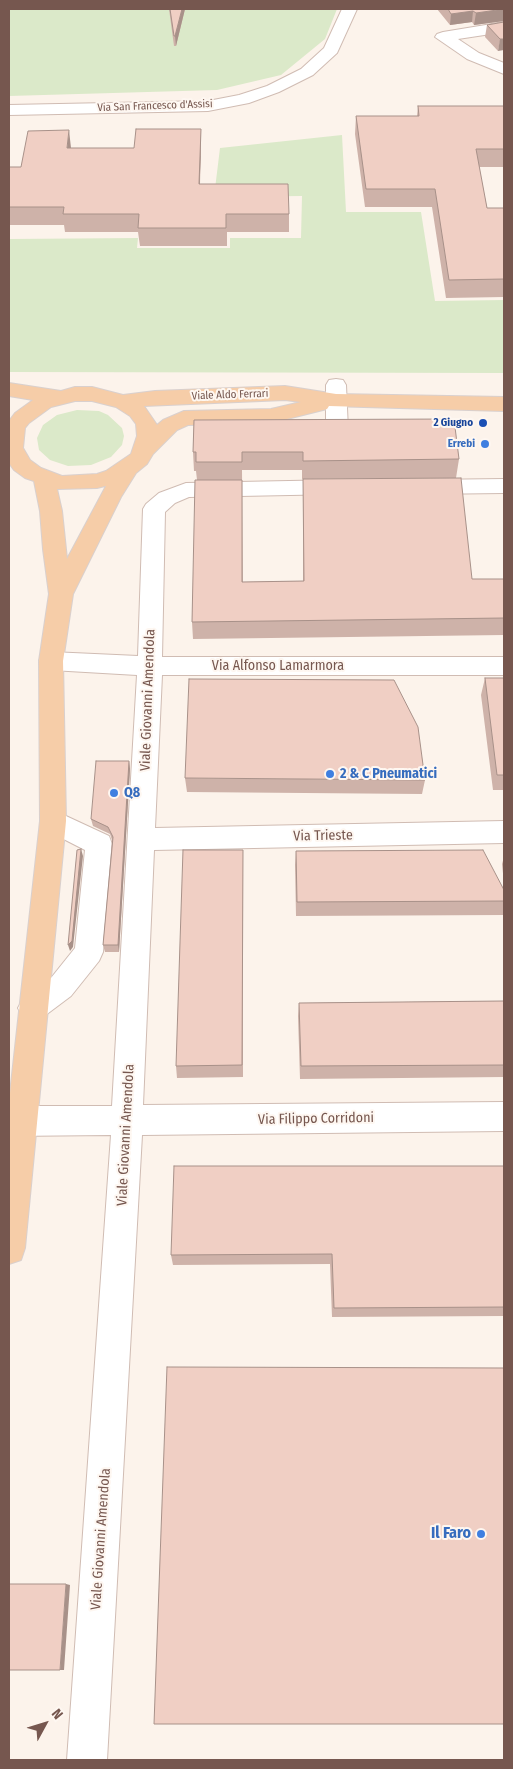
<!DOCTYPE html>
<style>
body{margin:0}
#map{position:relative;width:513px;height:1769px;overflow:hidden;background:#fcf3eb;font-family:"Fira Sans Condensed",sans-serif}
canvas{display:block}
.frame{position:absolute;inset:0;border:10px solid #76574f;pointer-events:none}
.north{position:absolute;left:20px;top:1699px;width:50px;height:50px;-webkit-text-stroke:4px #fef7f1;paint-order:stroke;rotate:51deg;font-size:14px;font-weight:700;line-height:20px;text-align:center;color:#76574f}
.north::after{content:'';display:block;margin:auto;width:18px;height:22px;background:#76574f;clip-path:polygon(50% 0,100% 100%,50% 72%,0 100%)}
</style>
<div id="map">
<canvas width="513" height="1769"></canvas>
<div class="frame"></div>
<div class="north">N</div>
</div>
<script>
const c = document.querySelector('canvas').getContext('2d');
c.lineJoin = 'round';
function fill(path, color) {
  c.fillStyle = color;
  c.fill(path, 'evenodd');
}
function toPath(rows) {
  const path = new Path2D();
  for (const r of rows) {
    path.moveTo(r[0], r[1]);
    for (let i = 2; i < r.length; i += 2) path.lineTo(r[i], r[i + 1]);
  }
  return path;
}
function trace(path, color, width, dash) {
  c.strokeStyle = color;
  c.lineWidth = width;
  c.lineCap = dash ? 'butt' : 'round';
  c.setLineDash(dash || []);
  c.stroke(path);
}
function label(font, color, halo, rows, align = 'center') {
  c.font = font + ' "Fira Sans Condensed",sans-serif';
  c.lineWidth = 4;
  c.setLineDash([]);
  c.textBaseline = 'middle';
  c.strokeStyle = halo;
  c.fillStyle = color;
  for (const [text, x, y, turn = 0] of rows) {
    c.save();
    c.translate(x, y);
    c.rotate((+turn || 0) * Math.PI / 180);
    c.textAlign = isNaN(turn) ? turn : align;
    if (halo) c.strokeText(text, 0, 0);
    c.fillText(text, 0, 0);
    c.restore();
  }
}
const green = toPath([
 [9,9,337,9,325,39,281,75,217,90,9,96],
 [342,135,346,212,421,212,435,301,504,300,504,373,9,372,9,239,138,238,137,248,230,248,230,238,301,238,302,196,214,197,220,148],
 [77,410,99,411,108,415,122,428,124,436,122,445,111,457,91,465,68,466,50,460,39,450,37,438,43,425,57,415]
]);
const minor = toPath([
 [342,9,357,9,337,53,313,75,279,92,249,103,208,111,9,115,9,105,208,101,239,95,267,86,301,69,324,48,342,9],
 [504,22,504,32,458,39,479,53,504,63,504,74,467,59,435,37,437,34,443,32,504,22],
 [336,379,343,380,346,385,348,430,344,435,337,437,330,435,326,430,326,385,329,380,336,379],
 [504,479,504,493,424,494,416,492,413,487,416,482,424,480,504,479],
 [341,480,349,482,352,487,349,492,341,494,189,497,175,503,165,512,162,657,504,657,504,675,162,675,155,828,504,821,504,843,154,850,143,1105,504,1102,504,1131,142,1135,107,1760,67,1760,111,1135,9,1136,9,1106,112,1106,137,675,51,670,42,667,39,661,42,655,51,652,138,656,143,509,146,504,159,493,186,483,341,480],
 [53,810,109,836,112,844,103,952,99,961,71,996,43,1017,33,1021,23,1017,18,1008,23,999,51,978,75,948,85,850,44,829,40,821,44,813,53,810]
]);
const major = toPath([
 [9,383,61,391,75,387,92,387,123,395,155,391,285,386,336,394,504,397,504,411,329,406,327,409,271,423,188,425,177,430,153,454,147,464,136,473,121,497,73,594,63,661,66,821,25,1248,21,1260,9,1264,9,1102,40,821,39,661,49,594,43,549,40,511,34,481,25,478,14,470,9,463,9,421,15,413,33,400,9,396,9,383],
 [285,400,301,402,271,409,184,411,163,420,157,425,144,406,285,400],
 [75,401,92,401,116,407,130,416,136,424,137,436,131,454,106,471,97,474,62,476,41,468,30,460,23,448,25,428,29,423,51,407,75,401],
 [105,486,106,486,67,559,62,511,57,489,97,488,105,486]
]);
const wall = toPath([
 [169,9,185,9,176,46,174,46],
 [437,9,504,9,504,21,474,25,472,22,450,25],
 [504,22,498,51,485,37,487,25],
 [418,106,504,106,504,167,479,167,487,208,504,208,504,297,446,298,432,207,365,207,355,134,356,116,417,116],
 [201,129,201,147,200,184,289,214,289,232,227,232,227,246,140,246,138,232,65,232,64,225,9,225,9,167,21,167,71,148,134,148],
 [194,420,459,459,456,478,302,479,302,470,242,470,243,582,303,581,303,479,472,579,504,579,504,635,193,639,192,622,197,480,196,471,194,471,193,452],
 [485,678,504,678,504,790,493,790,481,695],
 [129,761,130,769,119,952,105,952,103,945,112,840,110,834,93,826,91,819],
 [185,778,425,780,422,794,187,792],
 [243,850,243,1077,177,1078,176,1066],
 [296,851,504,890,504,915,296,916,295,865],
 [504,857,504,883,502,864],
 [504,1001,504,1077,300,1079,298,1016,299,1003],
 [504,1166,504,1316,332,1317,330,1264,173,1265,171,1255]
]);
const shadedWall = toPath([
 [182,9,185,9,176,46,175,36],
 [504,9,504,21,474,25,476,13],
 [473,11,472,22,450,25,451,14],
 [500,39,504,39,504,50,498,51],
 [201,129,201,147,199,202,199,184],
 [69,130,71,148,67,148],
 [129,761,130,769,119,952,118,945],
 [81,849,83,856,73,947,70,951,68,945],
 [66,1584,70,1585,64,1670,60,1670]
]);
const building = toPath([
 [170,9,182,9,175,36,174,36,170,9],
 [448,9,504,9,476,13,473,11,451,14,448,9],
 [504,22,504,39,500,39,487,25,504,22],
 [418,106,504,106,504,149,476,149,487,208,504,208,504,279,449,280,435,189,366,189,356,116,419,116,418,106],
 [136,129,201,129,199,184,288,184,289,214,226,214,226,228,138,228,139,214,63,214,64,207,9,207,9,167,21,167,28,131,69,130,67,148,134,148,136,129],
 [454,419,459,459,303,461,303,452,242,452,242,462,196,462,196,452,193,452,194,420,454,419],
 [461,478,472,579,504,579,504,618,192,622,195,480,242,480,242,582,304,581,303,479,461,478],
 [485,678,504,678,504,775,497,775,485,678],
 [189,679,394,680,418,727,425,780,185,778,189,679],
 [96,761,129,761,118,945,103,945,113,837,108,827,91,819,96,761],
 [81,849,72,941,68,945,77,850,81,849],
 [183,850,243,850,242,1065,176,1066,183,850],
 [483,850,504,890,504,901,297,902,296,851,483,850],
 [504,1001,504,1065,301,1066,299,1003,504,1001],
 [174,1166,504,1166,504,1307,334,1308,332,1254,171,1255,174,1166],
 [167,1367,504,1368,504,1724,154,1724,167,1367],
 [9,1584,66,1584,60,1670,9,1670,9,1584]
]);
const markers = [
 [483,423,5,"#1a4fb4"],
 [485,444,5,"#3f7fe0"],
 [330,774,5,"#3f7fe0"],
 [114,793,5,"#3f7fe0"],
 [481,1534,5,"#3f7fe0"]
];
const farStreetnames = [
 ["Via San Francesco d'Assisi",155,106,-2],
 ["Viale Aldo Ferrari",230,395,-2]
];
const farTransitnames = [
 ["2 Giugno",473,423]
];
const farShopnames = [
 ["Errebi",475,444]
];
const streetNames = [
 ["Via Alfonso Lamarmora",278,666],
 ["Viale Giovanni Amendola",148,700,-88],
 ["Via Trieste",323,836,-1],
 ["Via Filippo Corridoni",316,1119,-1],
 ["Viale Giovanni Amendola",126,1135,-87],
 ["Viale Giovanni Amendola",101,1539,-86]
];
const shopNames = [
 ["2 & C Pneumatici",340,774],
 ["Q8",124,793]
];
const nearShopnames = [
 ["Il Faro",471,1534]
];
fill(green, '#dbe9c9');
trace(minor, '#d0bcb3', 2);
trace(major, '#d9d0ce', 2);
fill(minor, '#fff');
fill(major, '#f6cda8');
fill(wall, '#ceb2a9');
fill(shadedWall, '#a89189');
fill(building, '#f0cfc4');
trace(building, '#a89189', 1);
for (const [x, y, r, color] of markers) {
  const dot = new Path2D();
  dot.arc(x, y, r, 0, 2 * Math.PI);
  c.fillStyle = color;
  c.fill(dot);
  trace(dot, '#fef7f1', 2);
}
label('11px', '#76574f', '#fef7f1', farStreetnames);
label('bold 11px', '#164399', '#fef7f1', farTransitnames, 'right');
label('bold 11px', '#366cbe', '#fef7f1', farShopnames, 'right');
label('14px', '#76574f', '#fef7f1', streetNames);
label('bold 14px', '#366cbe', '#fef7f1', shopNames, 'left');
label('bold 16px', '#366cbe', '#fef7f1', nearShopnames, 'right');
</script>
